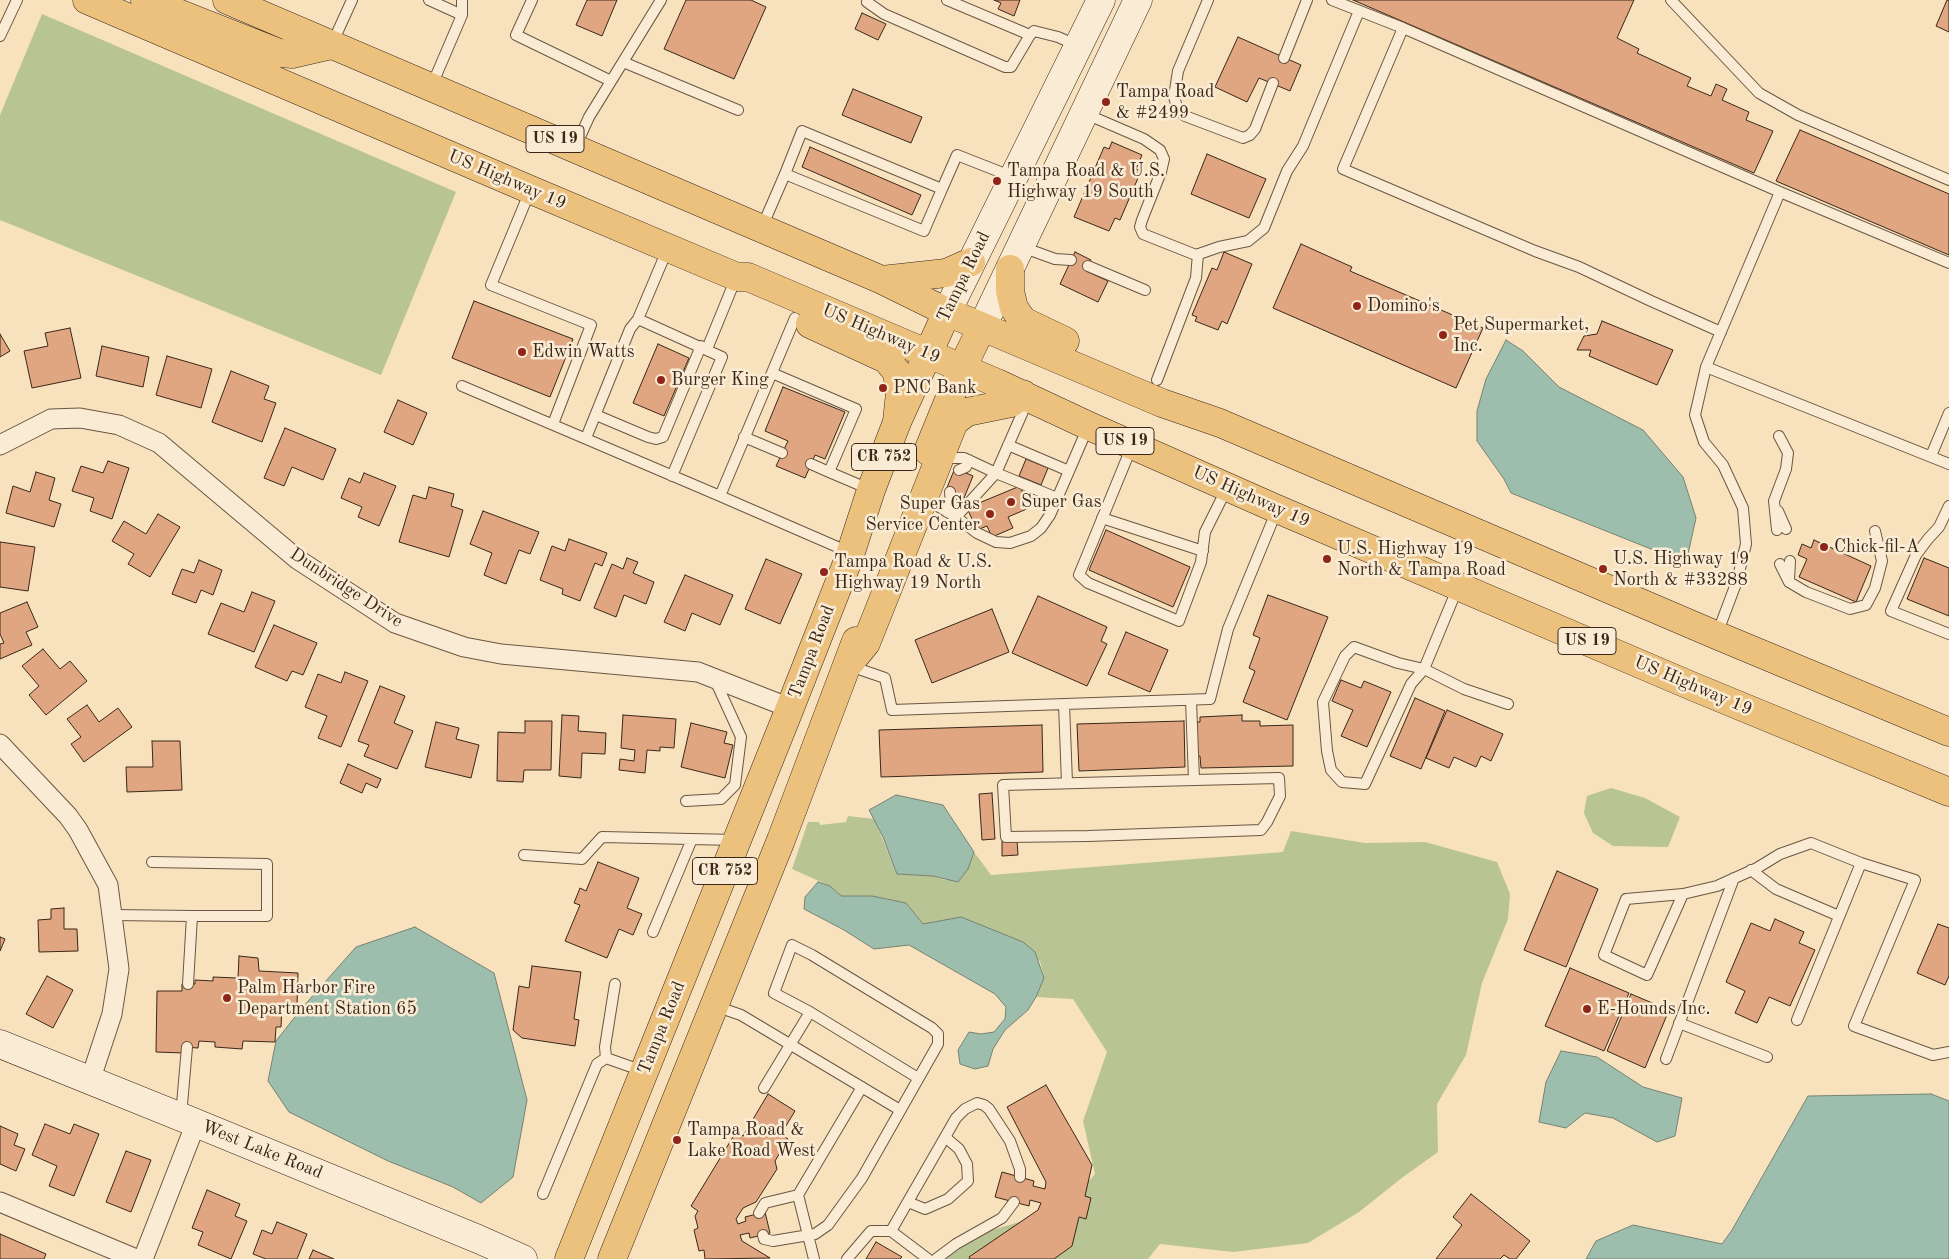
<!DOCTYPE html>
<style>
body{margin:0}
canvas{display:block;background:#f8e2bd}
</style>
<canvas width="1949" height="1259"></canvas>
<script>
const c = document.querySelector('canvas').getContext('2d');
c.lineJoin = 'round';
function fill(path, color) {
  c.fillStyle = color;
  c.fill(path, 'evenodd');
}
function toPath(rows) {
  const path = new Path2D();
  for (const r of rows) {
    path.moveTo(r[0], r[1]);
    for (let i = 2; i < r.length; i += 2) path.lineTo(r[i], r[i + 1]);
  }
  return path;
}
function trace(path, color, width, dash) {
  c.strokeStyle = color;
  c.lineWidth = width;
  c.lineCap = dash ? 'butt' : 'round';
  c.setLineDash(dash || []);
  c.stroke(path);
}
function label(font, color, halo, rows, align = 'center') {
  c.font = font + ' "Old Standard TT",serif';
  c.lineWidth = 5;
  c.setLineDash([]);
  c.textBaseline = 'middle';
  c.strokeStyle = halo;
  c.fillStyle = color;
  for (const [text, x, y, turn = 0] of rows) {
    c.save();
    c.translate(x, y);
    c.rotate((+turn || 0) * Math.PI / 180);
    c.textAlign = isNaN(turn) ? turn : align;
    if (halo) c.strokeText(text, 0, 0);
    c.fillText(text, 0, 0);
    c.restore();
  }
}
const green = toPath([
 [42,14,456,192,381,375,0,220,0,115],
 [1611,788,1645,798,1680,817,1668,847,1613,846,1593,833,1584,813,1587,796],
 [848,816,874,819,897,874,933,876,945,880,968,869,974,852,991,875,1283,852,1291,831,1365,843,1425,842,1497,862,1510,894,1508,919,1482,983,1466,1055,1437,1104,1438,1152,1403,1177,1359,1212,1308,1243,1233,1252,1160,1244,1148,1259,932,1259,982,1233,1064,1209,1095,1174,1083,1121,1107,1052,1073,999,1036,997,1044,977,1040,961,938,922,923,924,906,903,872,896,841,896,830,886,792,869,808,822,819,822,820,825,846,822]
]);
const water = toPath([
 [1506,340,1523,351,1559,387,1643,430,1683,477,1696,518,1686,563,1511,493,1504,479,1477,441,1477,411,1486,379,1506,340],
 [896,795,943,805,974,852,968,869,958,882,933,876,897,874,883,837,869,810,896,795],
 [818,882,830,886,841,896,872,896,906,903,923,924,961,917,1023,942,1035,952,1044,978,1036,997,1028,1010,1005,1030,993,1049,988,1066,975,1069,960,1064,958,1050,969,1032,981,1034,994,1032,1005,1019,1006,1007,995,994,909,945,874,949,844,930,804,909,805,897,818,882],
 [415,927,494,973,527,1100,513,1177,481,1203,453,1187,388,1161,289,1112,268,1081,276,1041,302,1008,356,947,415,927],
 [1561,1051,1597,1057,1643,1087,1682,1098,1675,1136,1657,1142,1613,1118,1585,1113,1566,1128,1539,1122,1546,1082,1561,1051],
 [1931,1094,1949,1101,1949,1259,1586,1259,1596,1241,1633,1225,1722,1244,1732,1230,1808,1096,1931,1094]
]);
const building = toPath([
 [587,0,617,0,602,36,576,25,587,0],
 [686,0,751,0,766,7,734,79,664,49,686,0],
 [994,0,1020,0,1014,16,998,9,1001,3,994,0],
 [1353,0,1634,0,1617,38,1639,49,1637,53,1691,78,1687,86,1711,96,1716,84,1727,89,1722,100,1749,112,1746,120,1773,131,1754,173,1353,0],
 [1947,0,1949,0,1949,32,1936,26,1947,0],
 [862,13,886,24,878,40,855,29,862,13],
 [1238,37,1301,65,1290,91,1259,78,1247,102,1215,87,1238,37],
 [853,89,922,117,911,143,842,115,853,89],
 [1800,130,1949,194,1949,255,1776,181,1800,130],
 [1112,142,1142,155,1136,169,1141,171,1120,220,1115,218,1109,231,1074,217,1104,147,1109,149,1112,142],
 [810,147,921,195,912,215,802,167,810,147],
 [1207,154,1266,179,1249,218,1191,194,1207,154],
 [1301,244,1352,267,1350,271,1483,328,1456,388,1273,308,1301,244],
 [1075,252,1091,260,1086,271,1108,281,1098,302,1060,284,1075,252],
 [1224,252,1252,264,1227,324,1222,321,1218,330,1195,321,1197,317,1192,315,1212,268,1217,270,1224,252],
 [474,301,573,339,550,397,452,358,474,301],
 [1602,321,1673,350,1657,385,1589,356,1591,350,1577,350,1584,336,1597,334,1602,321],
 [70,328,81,378,32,388,24,351,48,346,45,333,70,328],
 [0,334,10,351,0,357,0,334],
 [658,344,689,358,664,416,633,403,658,344],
 [102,346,149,357,143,387,96,376,102,346],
 [167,356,212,369,201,408,156,395,167,356],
 [231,371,269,386,264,399,276,403,262,442,212,422,231,371],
 [783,387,845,412,825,459,815,455,805,478,776,466,788,441,765,431,783,387],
 [398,400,427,413,413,445,384,432,398,400],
 [285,428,336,449,323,480,292,467,284,486,264,478,285,428],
 [1026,459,1048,468,1041,485,1019,476,1026,459],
 [108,461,129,468,112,519,90,511,94,498,72,491,81,466,103,473,108,461],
 [955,468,973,476,964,498,946,490,955,468],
 [36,472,55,478,49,500,61,504,54,527,6,513,13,486,30,492,36,472],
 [364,473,396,486,379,526,358,517,362,507,341,498,349,478,360,483,364,473],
 [1020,486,1029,508,1008,517,1013,528,992,537,987,526,977,530,967,508,1020,486],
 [429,487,454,494,451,506,463,510,449,557,399,542,413,495,426,499,429,487],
 [483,511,539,532,530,554,519,550,506,584,484,575,492,553,470,544,483,511],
 [158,514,180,527,150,577,128,564,134,554,112,541,124,521,146,534,158,514],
 [1106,530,1190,567,1173,607,1089,570,1106,530],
 [569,539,607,553,602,566,595,563,580,601,562,594,563,589,540,580,552,546,565,551,569,539],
 [1814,540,1871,566,1856,602,1799,577,1807,559,1798,555,1802,544,1811,548,1814,540],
 [0,542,35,547,28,591,0,587,0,542],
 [627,558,638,562,633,573,654,582,646,604,624,595,616,617,594,608,612,564,623,569,627,558],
 [1924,558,1949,568,1949,616,1907,599,1924,558],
 [766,559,802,574,780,624,745,609,766,559],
 [199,560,222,570,213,595,201,590,196,603,172,594,182,569,194,573,199,560],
 [685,575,733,595,720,625,692,613,685,631,664,622,685,575],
 [252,592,275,601,254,652,208,634,221,603,244,612,252,592],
 [1268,595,1328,617,1287,720,1243,702,1255,671,1249,668,1260,638,1253,635,1268,595],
 [1038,596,1107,627,1101,641,1107,644,1087,686,1012,653,1038,596],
 [27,602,38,627,26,632,32,645,0,659,0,644,4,643,0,634,0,613,27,602],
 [992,609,1009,652,932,683,915,640,992,609],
 [274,625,317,643,303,675,292,671,287,681,255,667,274,625],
 [1126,632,1168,650,1150,692,1108,674,1126,632],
 [43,649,60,669,70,661,87,681,46,715,29,695,39,686,22,666,43,649],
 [345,672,368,681,341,747,318,738,327,716,305,707,318,674,341,683,345,672],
 [1341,680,1361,688,1364,681,1391,692,1367,747,1341,736,1353,710,1332,701,1341,680],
 [380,686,405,696,394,723,413,731,397,769,364,756,369,745,358,741,380,686],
 [1415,698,1445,711,1421,769,1390,756,1415,698],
 [87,705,99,722,118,708,132,727,84,762,71,744,81,737,67,719,87,705],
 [1447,710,1503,734,1491,761,1481,756,1476,767,1454,757,1449,768,1426,758,1447,710],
 [562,715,579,716,578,731,606,733,605,754,582,753,581,778,559,776,562,715],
 [623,715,676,719,674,748,660,747,660,751,647,750,645,773,619,770,620,759,634,761,635,750,621,748,623,715],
 [1242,715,1242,721,1260,721,1260,726,1293,725,1293,766,1201,768,1200,756,1197,757,1196,722,1200,722,1200,717,1242,715],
 [525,721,552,721,551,770,524,770,523,782,497,781,498,732,525,733,525,721],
 [1184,721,1185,767,1079,771,1077,724,1184,721],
 [436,722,459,728,456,739,479,745,471,778,425,767,436,722],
 [691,723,727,732,724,743,733,745,725,778,681,767,691,723],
 [1042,725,1043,772,881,777,879,730,1042,725],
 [152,741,180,741,182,790,127,792,126,767,153,767,152,741],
 [348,764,381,779,377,788,366,783,362,793,340,783,348,764],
 [992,793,995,839,982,840,979,794,992,793],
 [1017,840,1018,855,1002,856,1002,841,1017,840],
 [598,862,639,878,627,908,642,914,633,935,619,929,607,958,565,941,580,905,574,903,580,888,586,891,598,862],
 [1557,871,1598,889,1566,967,1524,950,1557,871],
 [64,908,64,929,77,929,78,951,39,952,38,920,51,919,51,909,64,908],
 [1775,919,1804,932,1799,943,1815,950,1790,1006,1769,997,1757,1023,1735,1013,1745,991,1726,982,1751,923,1770,931,1775,919],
 [1938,924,1949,928,1949,976,1945,985,1917,973,1938,924],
 [0,937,5,939,0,951,0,937],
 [239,956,258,958,259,971,298,973,297,1005,282,1005,281,1027,276,1027,275,1042,243,1041,242,1049,215,1047,215,1042,199,1041,198,1048,184,1047,184,1053,156,1052,157,991,182,991,182,984,195,984,195,980,213,981,213,977,238,978,239,956],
 [532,966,581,972,574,1019,579,1020,575,1046,522,1038,513,1030,519,986,529,988,532,966],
 [1570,968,1629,993,1604,1051,1545,1026,1570,968],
 [47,976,73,990,53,1028,26,1014,47,976],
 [1631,994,1669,1010,1645,1068,1607,1051,1631,994],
 [1046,1085,1092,1165,1085,1196,1091,1198,1086,1219,1079,1217,1072,1246,1054,1259,970,1259,969,1257,1038,1210,1041,1203,1030,1200,1029,1206,995,1197,1002,1172,1034,1181,1033,1186,1045,1189,1046,1182,1007,1107,1046,1085],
 [768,1094,795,1111,781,1134,788,1139,775,1161,777,1169,756,1202,743,1208,736,1219,738,1224,746,1221,745,1217,765,1212,770,1233,750,1238,749,1233,740,1235,742,1241,770,1258,705,1259,704,1250,699,1251,694,1230,698,1228,695,1216,698,1211,691,1206,736,1132,743,1136,768,1094],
 [45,1124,70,1134,74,1124,99,1134,74,1196,49,1186,57,1166,32,1155,45,1124],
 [0,1126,18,1134,14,1145,25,1149,16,1171,0,1164,0,1126],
 [126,1151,151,1160,131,1212,106,1202,126,1151],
 [207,1190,240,1204,235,1216,247,1221,231,1259,198,1245,203,1232,192,1228,207,1190],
 [1471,1194,1530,1241,1516,1259,1510,1259,1504,1255,1500,1259,1436,1259,1462,1225,1453,1217,1471,1194],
 [277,1222,307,1234,297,1259,266,1259,253,1254,262,1230,272,1234,277,1222],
 [0,1234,46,1254,44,1259,0,1259,0,1234],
 [876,1242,902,1257,900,1259,866,1259,876,1242],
 [313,1250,334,1259,309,1259,313,1250]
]);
const lane = toPath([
 [429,0,462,15],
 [532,0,516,35,611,81],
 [868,0,867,2,884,14,1005,67,1011,67,1030,35,1034,31,1058,37,1076,45],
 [947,0,1030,35],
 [1208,0,1178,71,1174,97,1178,110,1185,116,1243,138,1250,135,1255,129,1273,83],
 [1332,0,1403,28,1780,192,1949,263],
 [1671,0,1759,93,1798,115,1949,180],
 [1403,28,1343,169,1535,251,1579,267,1651,301,1721,332],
 [0,36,17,0],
 [332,44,352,0],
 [1284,58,1307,0],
 [623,62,738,110],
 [432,85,462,15,462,0],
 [1086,114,1144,139,1160,150,1164,159,1161,172,1142,220,1140,227,1143,234,1196,255,1219,247,1248,241,1264,228,1287,171,1303,146,1359,11],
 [575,148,589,117,661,0],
 [785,174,802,131,942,189,957,155,1013,177],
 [530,191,491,285,591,325,553,424],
 [762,227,785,174,924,231,942,189],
 [1022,247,1055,259,1071,260],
 [1088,266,1145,290],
 [638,319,722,357,672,476],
 [707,349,736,278],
 [1706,367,1949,464],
 [772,373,856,409,829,472,869,489],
 [1157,380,1196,278,1198,254],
 [462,386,720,496,795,318],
 [596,415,648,437,656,439,663,437,701,346],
 [744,437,782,453],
 [586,438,630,329,638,319,668,248],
 [1008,445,1069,471,1088,427],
 [1132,446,1079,575,1088,583,1179,621,1201,562,1205,532,1227,488],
 [941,456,948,458,964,458,996,473,1028,400],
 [1931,456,1949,413],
 [811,464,829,472],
 [959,470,966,467,969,460],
 [720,496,849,552],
 [923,500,931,502,956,517,977,533,996,542,1010,543,1031,536,1041,528,1050,515,1069,471],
 [1949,506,1939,527,1928,539,1916,555,1891,611,1949,634],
 [1778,511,1786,529],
 [947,512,951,502,950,492],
 [956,517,996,473,1057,498],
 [1102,518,1203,551],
 [1777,530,1774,501,1786,469,1788,453,1779,436],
 [1780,564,1789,582,1806,592,1850,609,1866,605,1875,588,1882,561,1875,531],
 [1789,580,1790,561],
 [1458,587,1424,669,1398,663,1354,647,1345,656,1323,702,1327,751,1331,770,1342,782,1365,784,1411,684,1424,669,1464,689,1508,704],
 [1717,634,1737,581,1746,544,1743,508,1723,465,1704,442,1695,415,1706,367,1780,192],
 [850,666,885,678,892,710,1210,699,1228,629,1277,510],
 [1191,700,1194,780,1279,778,1280,796,1267,822,1261,830,1088,836,1006,837,1003,785,1194,780],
 [1064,704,1067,783],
 [686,801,721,799,735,785,741,737,715,680],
 [524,855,582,859,602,837,736,840],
 [152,862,267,864,267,916,192,916],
 [1751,870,1776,889,1839,916],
 [1683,894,1647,975,1604,955,1626,899,1683,894,1717,886,1757,868,1780,854,1811,843,1861,863,1915,880,1854,1026,1933,1055,1949,1052],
 [112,915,192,916,188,984],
 [653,932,692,839],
 [715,1006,741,1015,900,1110],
 [1797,1020,1861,863],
 [1679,1023,1767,1057],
 [606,1058,605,1047,615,984],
 [1666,1059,1734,878],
 [764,1088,810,1012],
 [181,1116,187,1047],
 [543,1194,597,1064,606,1058,643,1071],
 [908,1202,925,1209,948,1199,968,1181,967,1164,959,1149,945,1137],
 [759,1213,765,1203,798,1195],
 [891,1231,956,1118,965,1109,977,1103,984,1105,989,1109,1010,1141,1020,1169,1020,1177],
 [763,1235,764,1239,773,1241,815,1234,828,1225,862,1178,938,1044,938,1034,932,1028,812,955,792,945,774,993,810,1012,918,1078],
 [814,1259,798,1195,862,1087],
 [847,1259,871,1231,891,1231,928,1259],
 [936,1259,956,1244,1002,1218,1014,1202]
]);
const street = toPath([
 [0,445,51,419,80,418,119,425,159,443,297,559,395,623,464,647,501,654,698,672,790,708],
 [0,744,68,816,78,830,108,885,119,969,112,1014,90,1081],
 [0,1202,136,1259],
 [143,1259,196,1123]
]);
const secondary = toPath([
 [947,312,1101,0],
 [982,327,1138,0],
 [0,1044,181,1117,478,1239,523,1259]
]);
const primary = toPath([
 [928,451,962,368,982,327],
 [569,1259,790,708,849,558,871,490,897,422,947,312],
 [612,1259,781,840,856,641]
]);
const highway = toPath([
 [87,0,531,190,737,277,748,277,997,383,1089,426,1277,509,1694,687,1949,792],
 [145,0,279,53,292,54,331,45],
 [227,0,882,280,947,312,1162,403,1220,423,1716,635,1949,732],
 [1010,269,1010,291,1014,308,1023,321,1065,341],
 [882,280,946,273,971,262],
 [810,324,886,359,897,372,900,393,897,422],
 [848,665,866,643,954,422,967,412,1011,403,1023,394]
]);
const markers = [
 [1106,102,5,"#8f2418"],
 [997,181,5,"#8f2418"],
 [1357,306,5,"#8f2418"],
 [1443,335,5,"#8f2418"],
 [522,352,5,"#8f2418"],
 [661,380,5,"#8f2418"],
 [883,388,5,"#8f2418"],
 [1011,502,5,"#8f2418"],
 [990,514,5,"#8f2418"],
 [1824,547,5,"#8f2418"],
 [1327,559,5,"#8f2418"],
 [1603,569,5,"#8f2418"],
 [824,572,5,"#8f2418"],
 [227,998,5,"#8f2418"],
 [1587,1009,5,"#8f2418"],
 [677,1140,5,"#8f2418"]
];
const shields = [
 [555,139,58],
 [1125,441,58],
 [884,457,65],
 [1587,641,58],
 [725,871,65]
];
const shieldNames = [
 ["US 19",555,139],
 ["US 19",1125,441],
 ["CR 752",884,457],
 ["US 19",1587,641],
 ["CR 752",725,871]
];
const poiNames = [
 ["Tampa Road",1116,92],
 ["& #2499",1116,113],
 ["Tampa Road & U.S.",1007,171],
 ["Highway 19 South",1007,192],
 ["Domino's",1367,306],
 ["Pet Supermarket,",1453,325],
 ["Inc.",1453,346],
 ["Edwin Watts",532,352],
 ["Burger King",671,380],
 ["PNC Bank",893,388],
 ["Super Gas",1021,502],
 ["Super Gas",980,504,"right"],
 ["Service Center",980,525,"right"],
 ["Chick-fil-A",1834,547],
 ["U.S. Highway 19",1337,549],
 ["North & Tampa Road",1337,570],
 ["U.S. Highway 19",1613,559],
 ["North & #33288",1613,580],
 ["Tampa Road & U.S.",834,562],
 ["Highway 19 North",834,583],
 ["Palm Harbor Fire",237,988],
 ["Department Station 65",237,1009],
 ["E-Hounds Inc.",1597,1009],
 ["Tampa Road &",687,1130],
 ["Lake Road West",687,1151]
];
const streetNames = [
 ["US Highway 19",507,180,23],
 ["Tampa Road",964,277,-64],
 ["US Highway 19",881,334,23],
 ["US Highway 19",1251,497,24],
 ["Dunbridge Drive",346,588,33],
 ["Tampa Road",812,652,-69],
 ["US Highway 19",1693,686,23],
 ["Tampa Road",662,1028,-68],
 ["West Lake Road",262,1150,22]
];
fill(green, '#b9c494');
fill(water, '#9ebead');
trace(water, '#768272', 1);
fill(building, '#e0a681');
trace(building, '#3a2719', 1);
trace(lane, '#6a5642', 12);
trace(street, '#6a5642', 21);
trace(secondary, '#3a2719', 29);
trace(primary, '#3a2719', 29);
trace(highway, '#3a2719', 29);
trace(lane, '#faecd4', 10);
trace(street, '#faecd4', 19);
trace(secondary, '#faecd4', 28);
trace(primary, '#ecc17e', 28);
trace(highway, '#ecc17e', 28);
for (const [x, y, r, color] of markers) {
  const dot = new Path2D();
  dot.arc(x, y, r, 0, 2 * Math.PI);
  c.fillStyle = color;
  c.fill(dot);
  trace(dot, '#faecd4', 2);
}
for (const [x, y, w] of shields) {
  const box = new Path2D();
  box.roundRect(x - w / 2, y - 13.5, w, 27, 4);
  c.fillStyle = '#faecd4';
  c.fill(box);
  trace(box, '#3a2719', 1);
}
label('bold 16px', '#3a2719', null, shieldNames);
label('18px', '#3a2719', '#faecd4', poiNames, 'left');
label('18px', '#3a2719', '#faecd4', streetNames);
</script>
